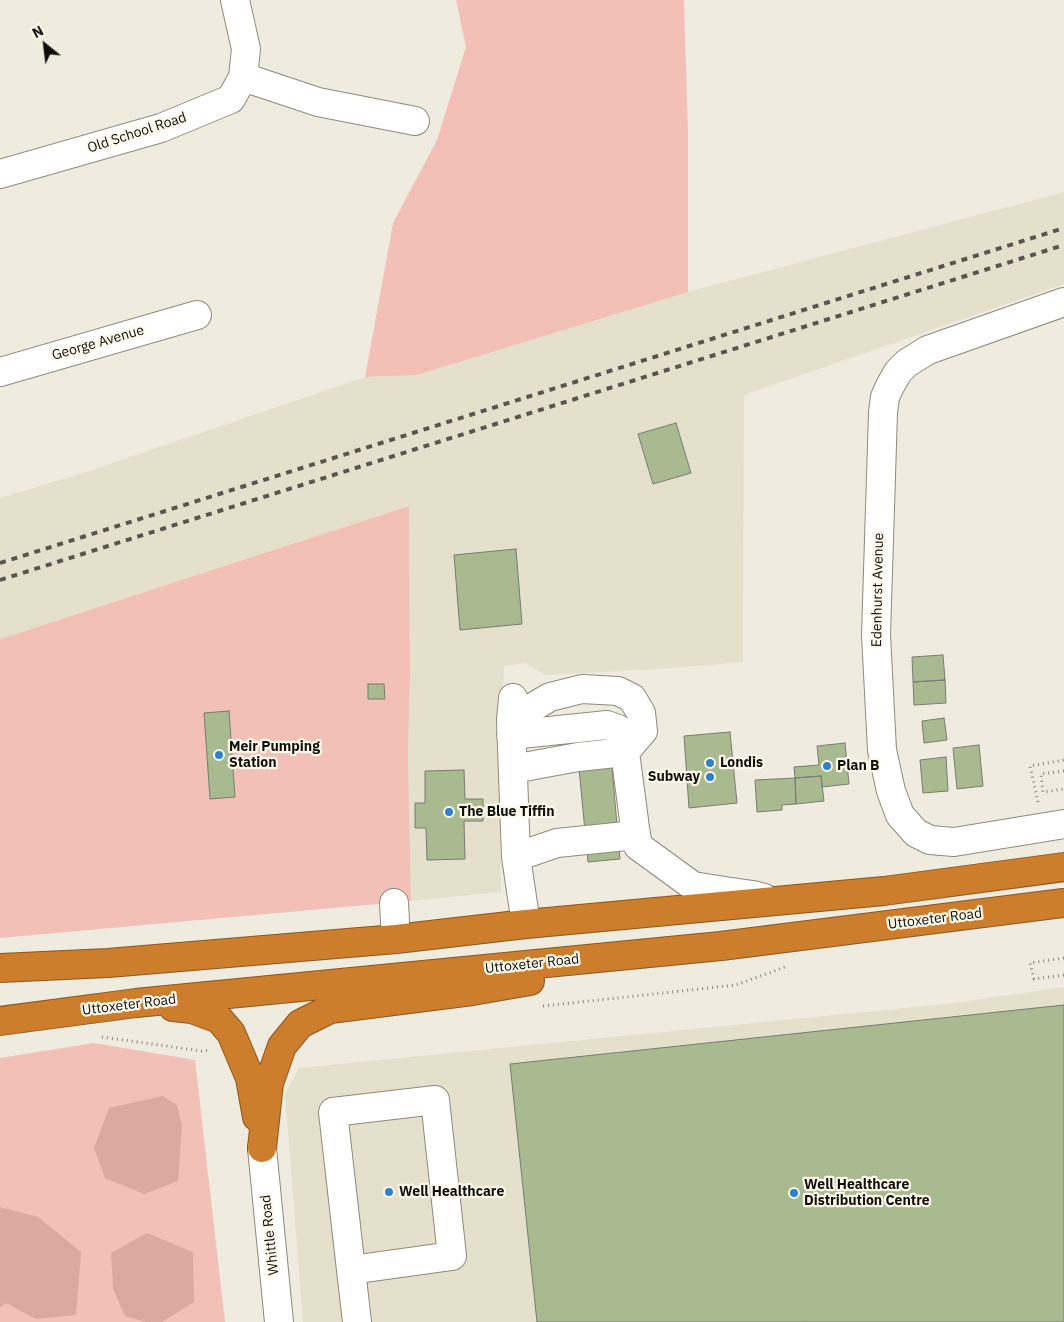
<!DOCTYPE html>
<style>
body{margin:0}
#map{position:relative;width:1064px;height:1322px;overflow:hidden;background:#efebdf;font-family:"IBM Plex Sans",sans-serif}
canvas{display:block}
.north{position:absolute;left:20px;top:20px;width:50px;height:50px;-webkit-text-stroke:4px #fcf9ec;paint-order:stroke;rotate:331deg;font-size:14px;font-weight:700;line-height:20px;text-align:center;color:#0f0e09}
.north::after{content:'';display:block;margin:auto;width:18px;height:22px;background:#0f0e09;clip-path:polygon(50% 0,100% 100%,50% 72%,0 100%)}
</style>
<div id="map">
<canvas width="1064" height="1322"></canvas>
<div class="north">N</div>
</div>
<script>
const c = document.querySelector('canvas').getContext('2d');
c.lineJoin = 'round';
function fill(path, color) {
  c.fillStyle = color;
  c.fill(path, 'evenodd');
}
function toPath(rows) {
  const path = new Path2D();
  for (const r of rows) {
    path.moveTo(r[0], r[1]);
    for (let i = 2; i < r.length; i += 2) path.lineTo(r[i], r[i + 1]);
  }
  return path;
}
function trace(path, color, width, dash) {
  c.strokeStyle = color;
  c.lineWidth = width;
  c.lineCap = dash ? 'butt' : 'round';
  c.setLineDash(dash || []);
  c.stroke(path);
}
function label(font, color, halo, rows, align = 'center') {
  c.font = font + ' "IBM Plex Sans",sans-serif';
  c.lineWidth = 4.5;
  c.setLineDash([]);
  c.textBaseline = 'middle';
  c.strokeStyle = halo;
  c.fillStyle = color;
  for (const [text, x, y, turn = 0] of rows) {
    c.save();
    c.translate(x, y);
    c.rotate((+turn || 0) * Math.PI / 180);
    c.textAlign = isNaN(turn) ? turn : align;
    if (halo) c.strokeText(text, 0, 0);
    c.fillText(text, 0, 0);
    c.restore();
  }
}
const built = toPath([
 [1064,192,1064,284,744,395,743,662,660,669,545,675,525,663,504,666,499,786,501,892,411,901,408,755,410,676,409,506,0,639,0,498,83,473,365,377,417,375,688,292],
 [1064,987,1064,1322,303,1322,285,1095,299,1068,946,1004]
]);
const green = toPath([
 [456,0,684,0,688,132,688,292,417,375,365,377,393,223,437,140,466,47],
 [409,506,410,676,408,755,411,901,0,938,0,639],
 [94,1043,195,1060,225,1322,0,1322,0,1058]
]);
const forest = toPath([
 [163,1096,177,1105,182,1125,178,1181,144,1194,105,1178,94,1148,109,1108],
 [0,1207,38,1217,81,1252,76,1315,36,1319,6,1303,0,1307],
 [147,1233,193,1252,194,1302,162,1322,146,1322,125,1316,113,1289,111,1253]
]);
const building = toPath([
 [676,423,691,473,653,484,638,434,676,423],
 [516,549,522,624,460,630,454,555,516,549],
 [943,655,945,680,913,682,912,657,943,655],
 [945,680,946,703,914,705,913,682,945,680],
 [368,684,384,684,385,699,368,699,368,684],
 [229,711,235,797,210,799,204,713,229,711],
 [944,718,947,740,924,743,922,721,944,718],
 [730,732,737,803,689,808,684,736,730,732],
 [845,743,849,784,822,787,821,776,795,778,794,767,819,765,817,746,845,743],
 [610,745,620,859,588,862,577,748,610,745],
 [979,745,983,786,957,789,953,748,979,745],
 [946,757,948,791,923,793,920,760,946,757],
 [464,770,465,799,483,799,483,821,464,821,465,859,427,860,426,828,415,828,415,803,425,803,425,771,464,770],
 [821,776,824,801,796,804,795,778,821,776],
 [795,778,796,804,782,805,782,810,757,812,755,780,795,778],
 [1064,1005,1064,1322,537,1322,510,1064,1064,1005]
]);
const path = toPath([
 [1064,771,1041,774,1043,792,1064,789],
 [1038,802,1030,766,1064,760],
 [1064,958,1030,963,1034,979,1064,975],
 [543,1006,736,985,785,967],
 [102,1037,202,1051,210,1050]
]);
const minor = toPath([
 [243,77,318,102,415,121],
 [0,174,161,128,231,99,243,77,246,49,235,0],
 [1064,302,928,350,907,363,898,372,890,386,885,397,883,412,876,635,882,750,891,791,900,815,916,833,930,840,954,842,1064,824],
 [0,372,197,315],
 [513,698,511,720,516,857,526,924],
 [511,720,550,697,582,689,618,691,632,698,641,713,643,731,625,752],
 [511,735,607,725,618,729,625,752],
 [513,769,578,757,625,752,635,828,638,846,693,886,731,892,753,895,764,898],
 [516,857,557,843,636,835],
 [394,903,396,939],
 [262,1148,279,1322],
 [351,1270,452,1256,435,1100,333,1112,351,1270,357,1322]
]);
const highway = toPath([
 [0,968,108,963,396,939,526,924,884,891,1064,867],
 [173,1007,192,1009,219,1019,231,1033,250,1078,257,1117],
 [0,1021,136,1003,721,946,1064,903],
 [262,1148,269,1083,282,1046,300,1024,330,1009,472,991,530,981]
]);
const rail = toPath([
 [0,563,1064,228],
 [0,580,1064,245]
]);
const markers = [
 [219,755,5,"#3080d0"],
 [710,763,5,"#3080d0"],
 [827,766,5,"#3080d0"],
 [710,777,5,"#3080d0"],
 [449,812,5,"#3080d0"],
 [389,1192,5,"#3080d0"],
 [794,1193,5,"#3080d0"]
];
const streetNames = [
 ["Old School Road",137,133,-18],
 ["George Avenue",98,343,-16],
 ["Edenhurst Avenue",878,590,-89],
 ["Uttoxeter Road",935,919,-7],
 ["Uttoxeter Road",532,964,-6],
 ["Uttoxeter Road",129,1005,-7],
 ["Whittle Road",270,1235,-96]
];
const poiNames = [
 ["Meir Pumping",229,747],
 ["Station",229,763],
 ["Londis",720,763],
 ["Plan B",837,766],
 ["Subway",700,777,"right"],
 ["The Blue Tiffin",459,812],
 ["Well Healthcare",804,1185],
 ["Distribution Centre",804,1201],
 ["Well Healthcare",399,1192]
];
fill(built, '#e5e0cc');
fill(green, '#f2c0b7');
fill(forest, '#dba9a0');
fill(building, '#a9b990');
trace(building, '#787d72', 1);
trace(minor, '#8d8a7e', 30);
trace(highway, '#8a5720', 30);
trace(path, '#88867d', 3, [1, 4]);
trace(minor, '#fff', 28);
trace(highway, '#cc7e2d', 28);
trace(rail, '#58564f', 4, [6, 6]);
for (const [x, y, r, color] of markers) {
  const dot = new Path2D();
  dot.arc(x, y, r, 0, 2 * Math.PI);
  c.fillStyle = color;
  c.fill(dot);
  trace(dot, '#fcf9ec', 2);
}
label('14px', '#0f0e09', '#fcf9ec', streetNames);
label('bold 14px', '#0f0e09', '#fcf9ec', poiNames, 'left');
</script>
